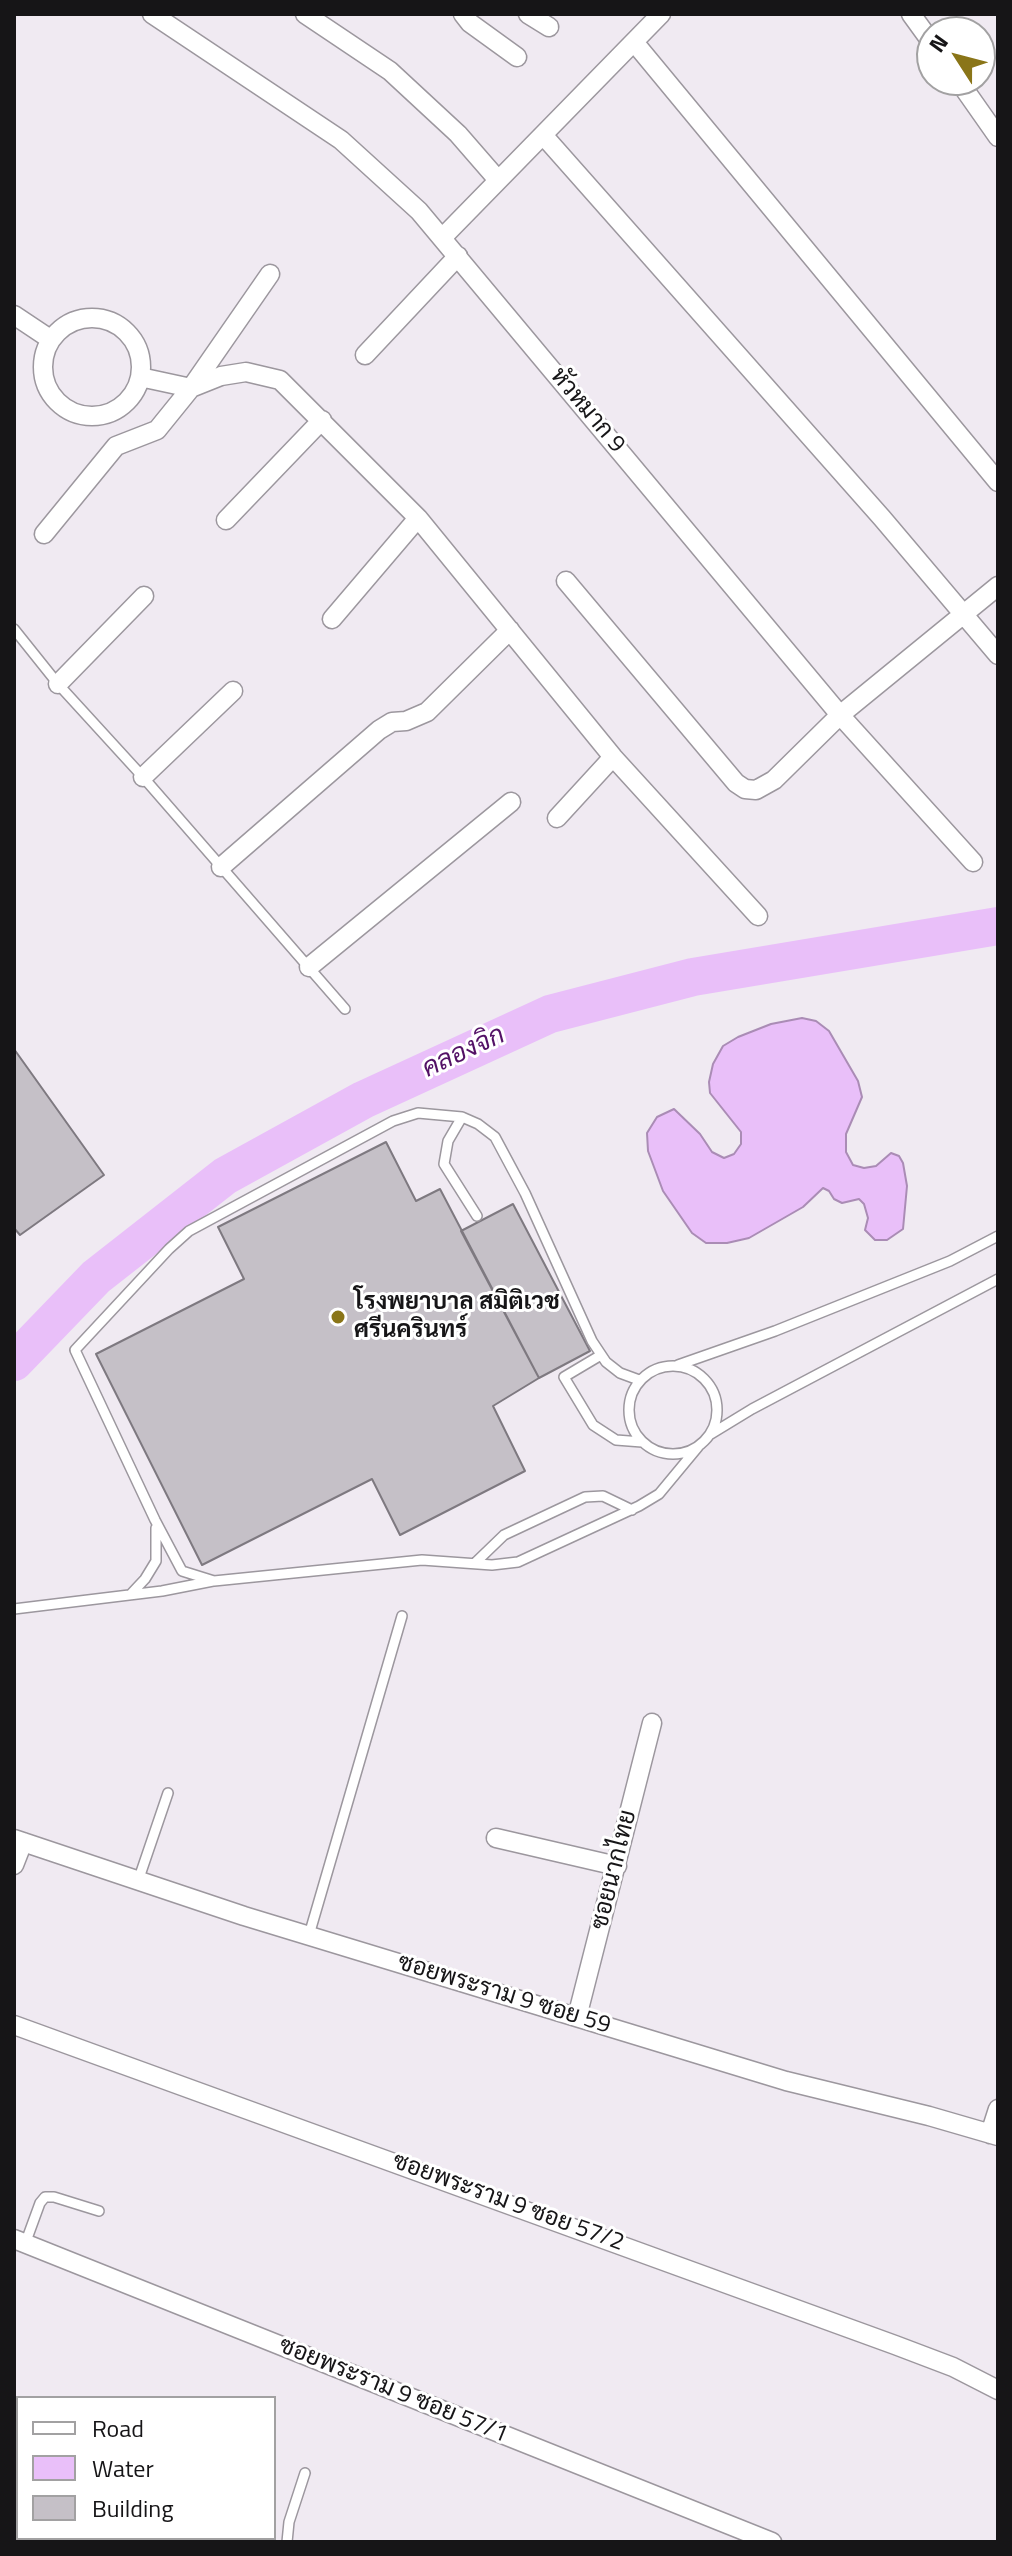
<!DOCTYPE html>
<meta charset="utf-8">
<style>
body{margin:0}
#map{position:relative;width:1012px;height:2556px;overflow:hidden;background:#f0eaf2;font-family:"Titillium Web",sans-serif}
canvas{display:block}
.frame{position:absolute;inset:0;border:16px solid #161517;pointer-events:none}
.legend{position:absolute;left:16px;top:2396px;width:260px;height:144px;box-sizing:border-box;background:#fff;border:2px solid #a2a1a2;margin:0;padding:10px 14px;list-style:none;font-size:24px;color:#161517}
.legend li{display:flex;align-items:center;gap:16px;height:40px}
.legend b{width:40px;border:2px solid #a2a1a2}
.north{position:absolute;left:916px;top:16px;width:80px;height:80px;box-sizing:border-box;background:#fff;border:2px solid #a2a1a2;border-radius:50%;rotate:306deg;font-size:22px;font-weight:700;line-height:32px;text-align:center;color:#161517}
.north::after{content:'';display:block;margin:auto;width:28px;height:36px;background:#8a7518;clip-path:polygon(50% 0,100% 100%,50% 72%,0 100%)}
</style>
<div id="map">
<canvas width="1012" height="2556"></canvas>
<div class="frame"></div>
<ul class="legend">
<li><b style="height:10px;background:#fff"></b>Road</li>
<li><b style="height:22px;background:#e9bff9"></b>Water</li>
<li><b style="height:22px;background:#c5c0c7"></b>Building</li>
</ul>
<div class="north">N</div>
</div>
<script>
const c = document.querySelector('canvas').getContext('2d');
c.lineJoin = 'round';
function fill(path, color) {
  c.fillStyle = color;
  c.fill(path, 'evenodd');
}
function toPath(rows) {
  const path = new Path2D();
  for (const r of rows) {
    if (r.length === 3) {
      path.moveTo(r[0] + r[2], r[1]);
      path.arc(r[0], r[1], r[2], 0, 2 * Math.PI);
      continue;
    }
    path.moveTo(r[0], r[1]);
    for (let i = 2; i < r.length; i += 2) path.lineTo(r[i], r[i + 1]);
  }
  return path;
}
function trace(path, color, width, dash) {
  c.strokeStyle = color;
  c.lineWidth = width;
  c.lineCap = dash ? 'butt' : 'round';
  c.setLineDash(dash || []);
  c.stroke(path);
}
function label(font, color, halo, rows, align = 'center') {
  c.font = font + ' "Titillium Web",Sarabun,sans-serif';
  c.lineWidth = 6;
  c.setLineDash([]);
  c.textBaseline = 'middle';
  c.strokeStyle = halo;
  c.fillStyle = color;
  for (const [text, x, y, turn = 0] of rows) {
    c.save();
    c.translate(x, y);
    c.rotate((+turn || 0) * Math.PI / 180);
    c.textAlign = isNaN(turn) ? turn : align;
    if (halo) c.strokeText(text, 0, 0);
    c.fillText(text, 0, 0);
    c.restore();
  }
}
const water = toPath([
 [802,1018,816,1021,829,1031,858,1081,862,1097,846,1134,846,1152,853,1165,864,1168,876,1166,891,1153,899,1156,903,1163,907,1186,903,1229,887,1240,875,1240,865,1230,868,1218,864,1204,859,1199,842,1203,834,1199,829,1191,823,1188,803,1207,749,1238,727,1243,706,1243,692,1233,663,1191,648,1151,647,1133,657,1117,674,1109,700,1134,712,1152,724,1158,734,1154,741,1144,741,1132,710,1093,709,1082,713,1064,723,1046,738,1037,771,1024,802,1018]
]);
const river = toPath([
 [14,1362,96,1277,225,1176,363,1100,550,1014,693,977,998,926]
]);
const building = toPath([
 [14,1049,104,1175,20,1235,14,1228,14,1049],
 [386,1142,416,1201,440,1189,539,1378,493,1406,525,1471,400,1535,372,1479,202,1565,96,1354,244,1279,218,1227,386,1142],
 [513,1204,590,1351,539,1378,461,1231,513,1204]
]);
const service = toPath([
 [14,629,58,684,143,777,345,1009],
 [462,1117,448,1141,444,1164,477,1216],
 [601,1355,564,1377,593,1425,616,1440,642,1442],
 [678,1365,775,1331,950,1261,998,1236],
 [673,1410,44],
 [639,1380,620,1373,606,1362,592,1341,525,1193,495,1137,478,1124,462,1117,418,1113,393,1121,189,1231,169,1249,75,1350,155,1520,182,1571,214,1581,422,1560,492,1565,518,1562,639,1506,659,1494,698,1447],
 [711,1434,752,1409,998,1279],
 [475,1563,504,1535,585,1497,603,1496,632,1510],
 [130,1595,145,1579,156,1561,156,1528],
 [14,1609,162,1591,213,1581],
 [138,1881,168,1793],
 [309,1935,402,1616],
 [25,2244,40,2203,45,2197,54,2197,99,2211],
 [14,2482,18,2483],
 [152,2538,162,2542],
 [287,2542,289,2522,305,2473]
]);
const minor = toPath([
 [152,14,341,140,419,211,840,715,973,862],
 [305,14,390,71,458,134,498,180],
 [463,14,470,23,517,57],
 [528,14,549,27],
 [911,14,932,43],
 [634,42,998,482],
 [958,80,998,137],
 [543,135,882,518,998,655],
 [442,238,661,14],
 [14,315,50,339],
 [92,367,49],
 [365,355,458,256],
 [140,377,191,388,270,274],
 [226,520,322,420],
 [44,534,116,446,157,430,191,388,221,376,246,372,280,380,418,518,613,757,758,916],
 [566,581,736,783,745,789,756,790,774,780,840,715,998,586],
 [332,619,418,518],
 [58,684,144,596],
 [143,777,233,691],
 [557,818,613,757],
 [221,867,379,730,392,722,406,721,427,712,510,630],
 [309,967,511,802],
 [496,1838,617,1866],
 [14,1839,244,1916,786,2081,929,2116,998,2136],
 [14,1865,23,1842],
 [577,2017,652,1723],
 [14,2025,895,2345,953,2367,998,2390],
 [990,2134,998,2109],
 [14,2239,772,2542]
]);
const markers = [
 [338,1317,8,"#8a7518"]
];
const streetNames = [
 ["หัวหมาก 9",587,411,50],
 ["ซอยนากไทย",615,1870,-76],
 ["ซอยพระราม 9 ซอย 59",504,1995,17],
 ["ซอยพระราม 9 ซอย 57/2",508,2203,20],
 ["ซอยพระราม 9 ซอย 57/1",393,2391,22]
];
const poiNames = [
 ["โรงพยาบาล สมิติเวช",354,1303],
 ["ศรีนครินทร์",354,1331]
];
const waterNames = [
 ["คลองจิก",464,1053,-25]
];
fill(water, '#e9bff9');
trace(water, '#aa8cb5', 2);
trace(river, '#e9bff9', 38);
fill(building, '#c5c0c7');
trace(building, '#7e7980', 2);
trace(service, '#9c979e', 12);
trace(minor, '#9c979e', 21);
trace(service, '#fff', 9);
trace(minor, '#fff', 18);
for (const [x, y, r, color] of markers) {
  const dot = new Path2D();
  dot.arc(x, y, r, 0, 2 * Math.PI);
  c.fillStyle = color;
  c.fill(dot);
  trace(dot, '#fff', 3);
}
label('24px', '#161517', '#fff', streetNames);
label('bold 24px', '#161517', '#fff', poiNames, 'left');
label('italic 26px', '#531166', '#fff', waterNames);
</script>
